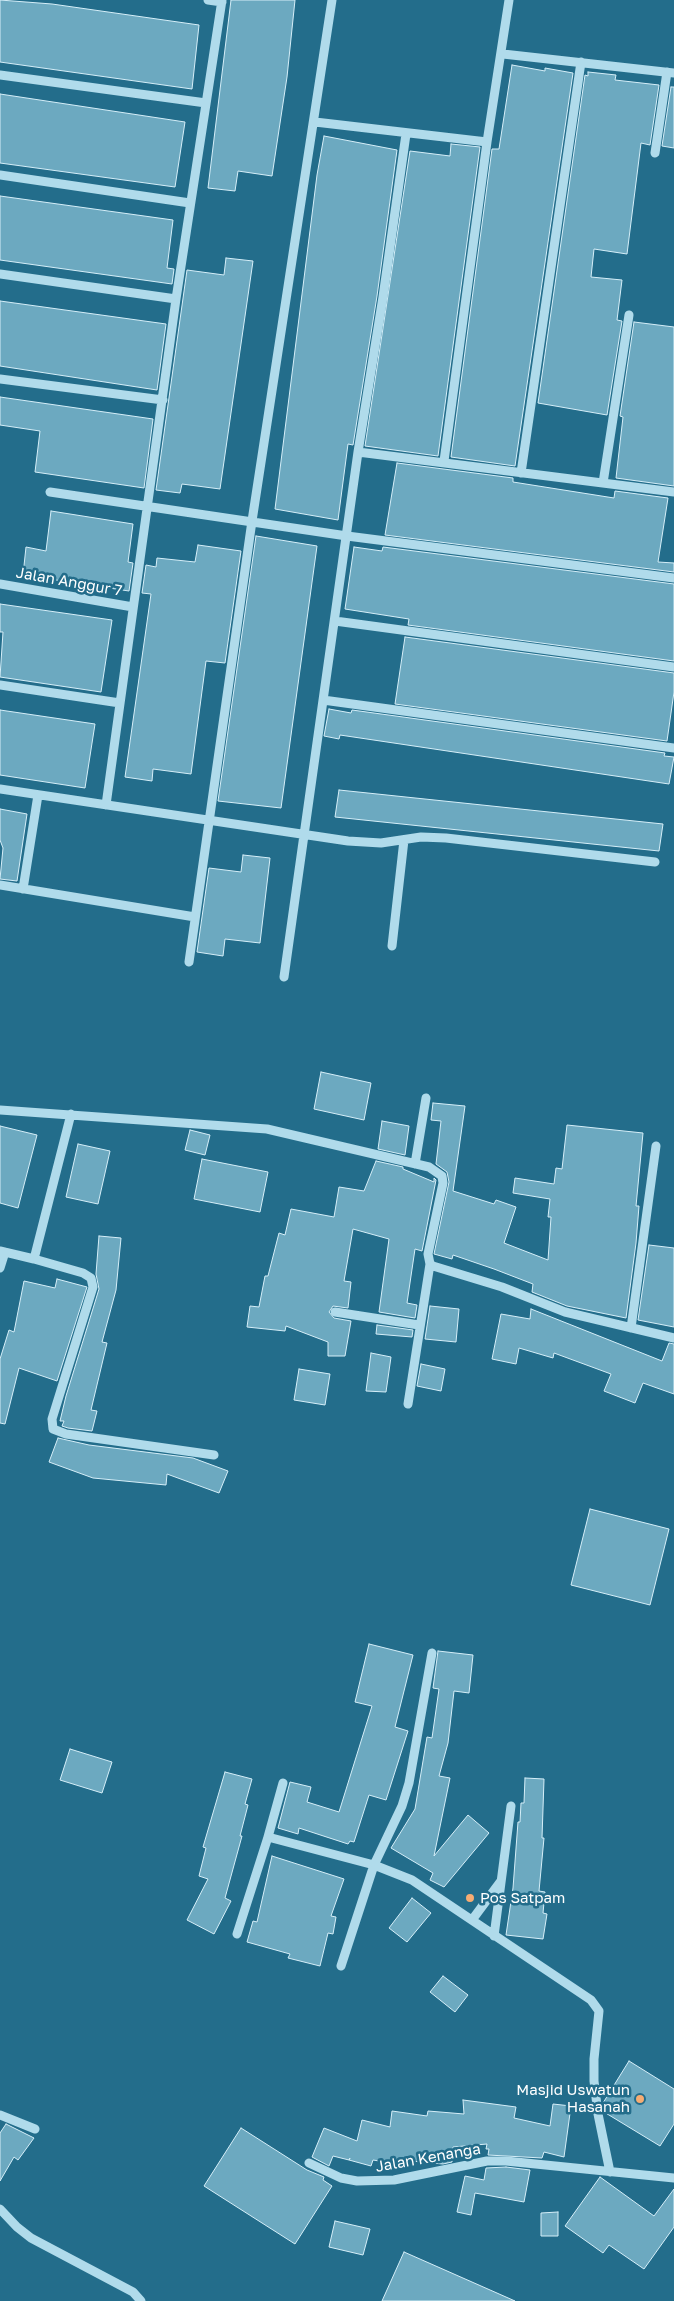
<!DOCTYPE html>
<style>
body{margin:0}
canvas{display:block;background:#236d8b}
</style>
<canvas width="674" height="2301"></canvas>
<script>
const c = document.querySelector('canvas').getContext('2d');
c.lineJoin = 'round';
function fill(path, color) {
  c.fillStyle = color;
  c.fill(path, 'evenodd');
}
function toPath(rows) {
  const path = new Path2D();
  for (const r of rows) {
    path.moveTo(r[0], r[1]);
    for (let i = 2; i < r.length; i += 2) path.lineTo(r[i], r[i + 1]);
  }
  return path;
}
function trace(path, color, width, dash) {
  c.strokeStyle = color;
  c.lineWidth = width;
  c.lineCap = dash ? 'butt' : 'round';
  c.setLineDash(dash || []);
  c.stroke(path);
}
function label(font, color, halo, rows, align = 'center') {
  c.font = font + ' "Golos Text",sans-serif';
  c.lineWidth = 5;
  c.setLineDash([]);
  c.textBaseline = 'middle';
  c.strokeStyle = halo;
  c.fillStyle = color;
  for (const [text, x, y, turn = 0] of rows) {
    c.save();
    c.translate(x, y);
    c.rotate((+turn || 0) * Math.PI / 180);
    c.textAlign = isNaN(turn) ? turn : align;
    if (halo) c.strokeText(text, 0, 0);
    c.fillText(text, 0, 0);
    c.restore();
  }
}
const building = toPath([
 [0,0,52,4,199,25,192,89,0,62,0,0],
 [231,0,295,0,287,77,272,176,238,171,235,191,208,188,231,0],
 [512,65,545,71,545,68,573,73,515,466,451,457,492,149,499,149,512,65],
 [588,72,616,75,615,80,659,85,650,145,641,143,627,254,594,249,591,277,622,280,617,320,622,321,607,415,538,403,585,75,588,76,588,72],
 [671,87,674,87,674,148,662,146,671,87],
 [0,94,185,122,175,187,0,163,0,94],
 [324,136,397,150,377,296,353,445,348,444,338,520,275,509,317,175,324,136],
 [451,144,480,147,438,456,365,446,410,151,450,156,451,144],
 [0,196,173,220,167,268,174,269,172,284,0,260,0,196],
 [226,258,253,261,220,489,182,484,180,493,156,490,187,270,224,275,226,258],
 [0,301,166,324,157,390,0,366,0,301],
 [634,322,674,327,674,486,616,478,623,417,620,416,634,322],
 [0,397,153,419,144,488,35,472,40,431,0,425,0,397],
 [397,463,513,478,513,482,614,498,615,491,668,498,658,562,674,563,674,572,385,535,397,463],
 [51,511,133,524,128,562,133,563,129,591,23,575,26,547,46,551,51,511],
 [256,536,317,546,281,808,218,801,256,536],
 [198,545,241,551,225,663,206,661,191,774,153,769,152,781,125,777,151,594,142,593,146,565,156,567,157,558,195,562,198,545],
 [354,547,382,551,383,547,674,584,674,661,408,625,409,619,345,609,354,547],
 [0,604,112,620,101,692,0,677,3,632,0,632,0,604],
 [405,637,674,673,674,692,667,741,395,704,405,637],
 [329,709,351,713,352,710,665,753,664,756,674,757,669,784,340,735,339,739,324,736,329,709],
 [0,710,95,724,85,788,0,775,0,710],
 [339,790,663,824,659,851,335,817,339,790],
 [0,809,27,814,17,881,0,879,3,848,0,840,0,809],
 [243,855,270,858,260,943,225,939,223,956,197,952,209,868,241,872,243,855],
 [321,1072,371,1083,364,1120,314,1109,321,1072],
 [433,1103,465,1106,453,1191,494,1204,496,1200,516,1207,504,1243,548,1260,551,1217,548,1217,550,1199,513,1193,515,1178,554,1184,556,1168,562,1169,567,1125,643,1133,636,1206,639,1206,636,1243,626,1318,567,1306,532,1292,533,1284,494,1269,453,1255,452,1259,434,1254,449,1182,447,1172,436,1164,441,1121,431,1120,433,1103],
 [382,1121,409,1126,405,1155,378,1149,382,1121],
 [0,1126,37,1135,18,1208,0,1203,0,1126],
 [190,1130,210,1135,205,1155,185,1150,190,1130],
 [78,1144,110,1151,98,1204,66,1197,78,1144],
 [202,1159,268,1172,260,1212,194,1199,202,1159],
 [376,1161,403,1167,403,1169,434,1182,434,1178,436,1180,422,1251,415,1249,407,1303,417,1305,415,1318,379,1312,389,1239,353,1229,344,1281,351,1282,348,1308,333,1306,329,1312,334,1318,351,1321,345,1356,328,1356,328,1342,286,1326,285,1331,247,1327,250,1306,259,1307,265,1276,268,1276,279,1233,285,1235,291,1209,334,1217,339,1187,364,1191,376,1161],
 [99,1236,121,1238,116,1290,102,1342,107,1343,91,1410,97,1411,92,1431,68,1428,62,1426,64,1421,60,1421,66,1396,99,1289,96,1274,99,1236],
 [649,1245,674,1248,674,1327,638,1320,649,1245],
 [57,1279,87,1287,57,1381,19,1368,5,1424,0,1423,0,1359,9,1330,14,1332,24,1281,55,1288,57,1279],
 [430,1306,459,1309,456,1342,425,1339,430,1306],
 [531,1309,662,1361,669,1343,674,1344,674,1394,643,1383,635,1403,604,1391,611,1374,554,1353,553,1358,519,1348,516,1364,492,1359,501,1314,530,1319,531,1309],
 [377,1325,413,1330,412,1337,376,1334,377,1325],
 [371,1353,391,1357,386,1392,366,1391,371,1353],
 [421,1364,445,1369,441,1391,417,1386,421,1364],
 [299,1369,330,1374,325,1405,294,1400,299,1369],
 [58,1438,89,1445,193,1458,228,1471,219,1493,167,1474,166,1485,93,1478,49,1462,58,1438],
 [590,1509,669,1529,650,1605,571,1585,590,1509],
 [369,1644,413,1655,395,1727,408,1731,386,1800,369,1795,354,1842,350,1841,348,1844,299,1828,298,1834,278,1828,290,1782,311,1787,307,1802,339,1812,372,1706,355,1702,369,1644],
 [438,1651,473,1655,469,1693,454,1691,448,1743,439,1776,450,1778,434,1856,468,1815,489,1833,444,1887,430,1880,433,1873,391,1848,415,1809,427,1737,432,1738,439,1689,433,1688,438,1651],
 [70,1749,112,1762,102,1793,60,1780,70,1749],
 [225,1772,252,1779,245,1804,248,1805,240,1836,242,1836,225,1898,231,1901,214,1934,187,1920,208,1879,199,1876,206,1848,203,1847,225,1772],
 [525,1778,544,1779,542,1838,544,1838,539,1891,545,1892,543,1913,547,1914,543,1939,506,1935,513,1888,518,1822,520,1822,521,1803,524,1803,525,1778],
 [272,1856,344,1879,331,1916,336,1917,333,1934,328,1933,320,1966,288,1958,290,1954,247,1942,253,1921,257,1922,272,1856],
 [412,1898,431,1913,407,1942,389,1928,412,1898],
 [443,1976,468,1995,455,2012,430,1992,443,1976],
 [629,2061,674,2089,674,2124,660,2146,604,2112,603,2103,629,2061],
 [463,2100,516,2107,514,2118,550,2126,553,2104,571,2106,564,2157,544,2152,542,2158,488,2155,489,2149,486,2149,487,2144,453,2147,452,2162,443,2164,411,2161,410,2166,373,2160,371,2166,349,2160,350,2158,349,2160,333,2156,329,2166,312,2157,324,2128,357,2141,362,2120,390,2127,392,2111,427,2116,428,2111,464,2114,463,2100],
 [6,2124,34,2138,18,2160,14,2157,0,2181,0,2133,6,2124],
 [241,2128,307,2170,324,2177,323,2180,332,2186,295,2244,204,2186,241,2128],
 [506,2167,530,2170,524,2202,475,2193,471,2215,457,2212,465,2176,484,2180,486,2168,506,2167],
 [600,2177,654,2216,674,2189,674,2227,644,2269,609,2245,603,2253,565,2226,600,2177],
 [558,2212,558,2236,541,2236,541,2213,558,2212],
 [335,2221,370,2229,363,2255,329,2247,335,2221],
 [404,2252,515,2301,382,2301,404,2252]
]);
const minor = toPath([
 [208,0,222,2],
 [503,54,674,73],
 [0,75,206,103],
 [315,122,487,142],
 [655,153,667,72],
 [0,175,190,203],
 [0,274,176,299],
 [0,379,163,400],
 [358,452,674,492],
 [444,461,487,142,509,0],
 [521,473,581,62],
 [603,483,629,315],
 [50,492,347,536,674,578],
 [0,584,133,607],
 [335,621,674,667],
 [0,685,120,703],
 [323,700,674,748],
 [0,789,348,841,381,843,421,837,446,838,655,862],
 [106,805,176,299,222,0],
 [0,885,195,917],
 [23,889,38,795],
 [392,946,404,840],
 [189,962,252,521,332,0],
 [284,977,358,452,383,297,406,134],
 [0,1110,267,1129,429,1167,442,1176,443,1183,428,1254,430,1264,433,1266,502,1287,565,1312,674,1338],
 [71,1114,34,1259,83,1273,91,1278,93,1287,52,1419,53,1429,66,1434,214,1455],
 [415,1164,426,1098],
 [0,1251,34,1259],
 [0,1268,5,1252],
 [335,1312,419,1325],
 [631,1328,656,1146],
 [408,1404,430,1264],
 [268,1837,374,1865,412,1880,591,2000,599,2011,594,2059,594,2081,598,2114,610,2172],
 [472,1920,501,1881],
 [237,1934,268,1837,283,1783],
 [494,1936,511,1806],
 [341,1966,374,1865,402,1806,409,1783,432,1653],
 [0,2115,35,2129],
 [309,2163,341,2178,357,2181,394,2180,487,2161,506,2161,674,2178],
 [0,2209,17,2227,31,2238,133,2292,141,2301]
]);
const markers = [
 [470,1898,5,"#f6ac73"],
 [640,2099,5,"#f6ac73"]
];
const streetNames = [
 ["Jalan Anggur 7",69,582,10],
 ["Jalan Kenanga",428,2158,-10]
];
const poiNames = [
 ["Pos Satpam",480,1898],
 ["Masjid Uswatun",630,2090,"right"],
 ["Hasanah",630,2107,"right"]
];
fill(building, '#6ca9c0');
trace(building, '#d5eef8', 1);
trace(minor, '#b0dbeb', 9);
for (const [x, y, r, color] of markers) {
  const dot = new Path2D();
  dot.arc(x, y, r, 0, 2 * Math.PI);
  c.fillStyle = color;
  c.fill(dot);
  trace(dot, '#236d8b', 2);
}
label('15px', '#fff', '#236d8b', streetNames);
label('15px', '#fff', '#236d8b', poiNames, 'left');
</script>
